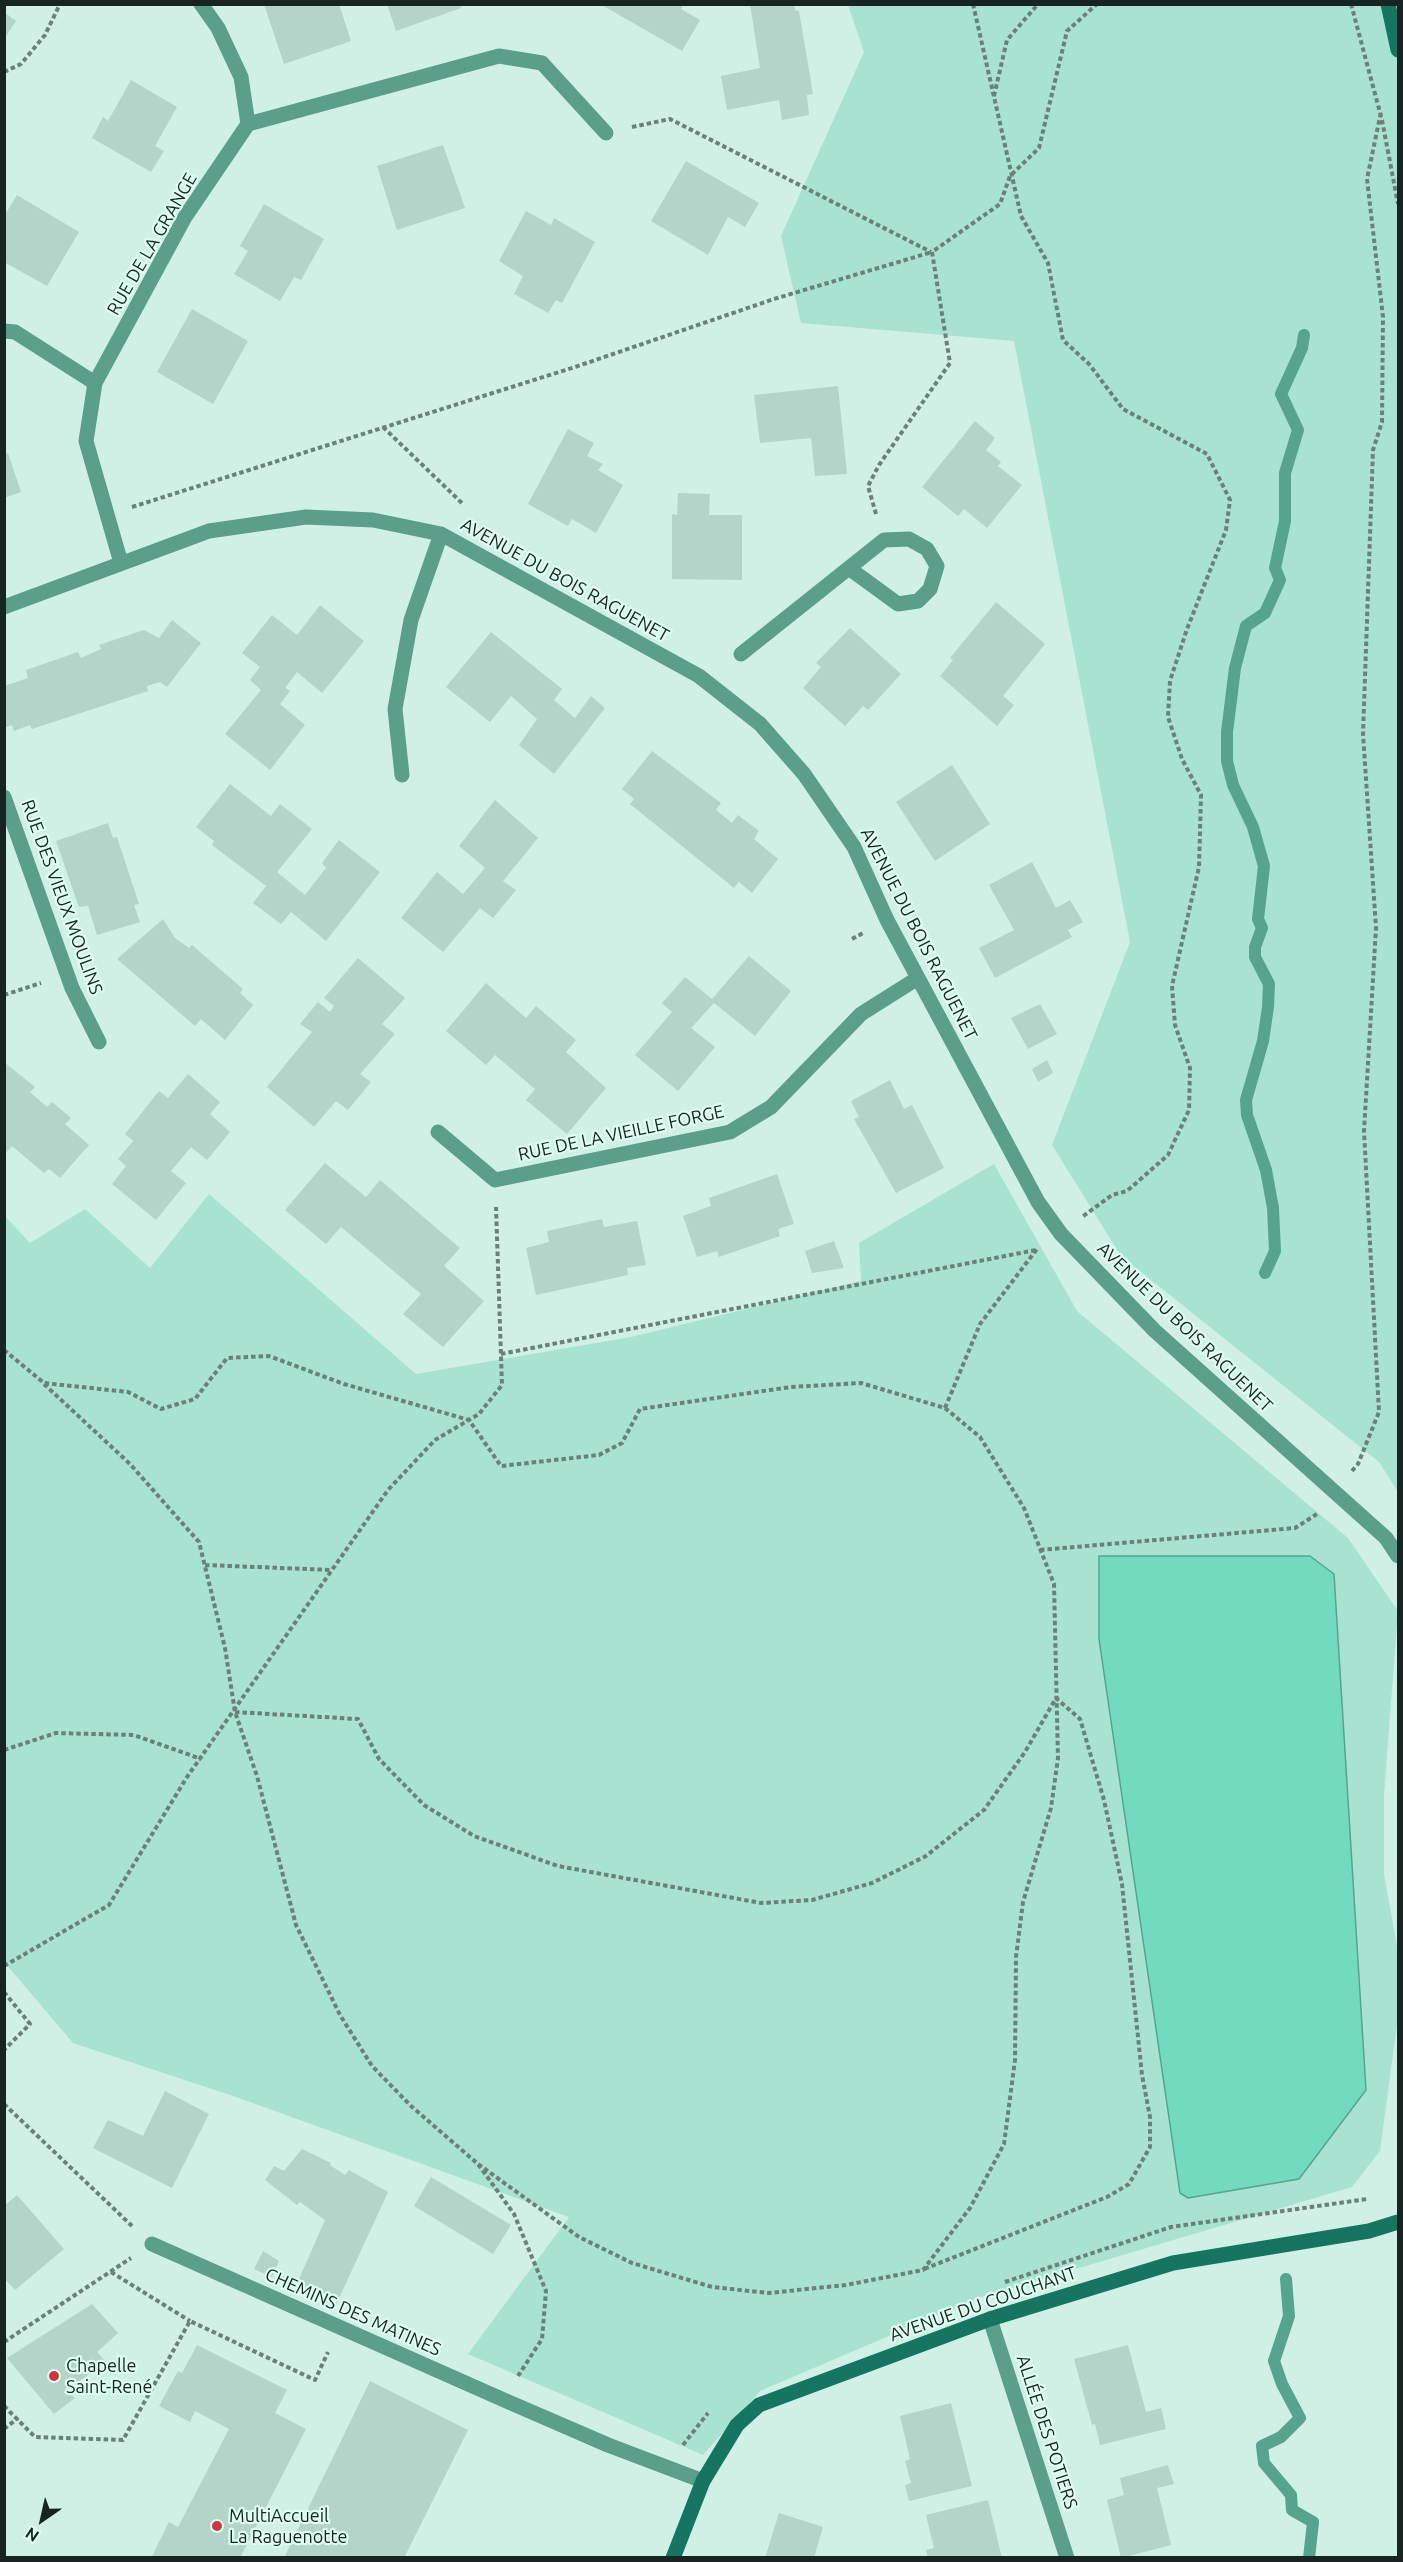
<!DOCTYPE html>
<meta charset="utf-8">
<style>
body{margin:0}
#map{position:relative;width:1403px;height:2562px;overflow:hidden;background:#d0f0e5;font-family:Ubuntu,sans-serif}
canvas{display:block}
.frame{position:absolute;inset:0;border:6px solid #182421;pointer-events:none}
.north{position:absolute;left:12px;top:2490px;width:60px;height:60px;-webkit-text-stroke:4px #ddfdf2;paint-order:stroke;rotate:214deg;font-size:16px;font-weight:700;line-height:24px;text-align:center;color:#182421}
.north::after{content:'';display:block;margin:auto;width:21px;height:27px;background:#182421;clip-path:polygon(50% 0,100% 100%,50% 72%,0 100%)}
</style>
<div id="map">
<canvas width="1403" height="2562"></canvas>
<div class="frame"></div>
<div class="north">N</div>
</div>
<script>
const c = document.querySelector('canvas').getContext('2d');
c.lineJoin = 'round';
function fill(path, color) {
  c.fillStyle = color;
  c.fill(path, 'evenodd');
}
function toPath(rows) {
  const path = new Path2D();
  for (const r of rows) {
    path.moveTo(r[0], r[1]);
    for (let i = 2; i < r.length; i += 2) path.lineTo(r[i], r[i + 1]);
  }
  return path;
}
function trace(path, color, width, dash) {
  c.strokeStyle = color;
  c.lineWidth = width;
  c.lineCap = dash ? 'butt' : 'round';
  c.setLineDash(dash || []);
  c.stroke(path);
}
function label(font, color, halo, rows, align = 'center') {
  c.font = font + ' Ubuntu,sans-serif';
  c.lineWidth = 4.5;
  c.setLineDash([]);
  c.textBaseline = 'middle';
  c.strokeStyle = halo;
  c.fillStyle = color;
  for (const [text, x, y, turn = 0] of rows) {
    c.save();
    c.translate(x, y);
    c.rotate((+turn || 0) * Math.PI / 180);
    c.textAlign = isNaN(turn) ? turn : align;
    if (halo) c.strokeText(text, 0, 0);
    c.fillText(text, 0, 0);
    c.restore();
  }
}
const green = toPath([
 [848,5,1398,5,1398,1492,1379,1462,1121,1256,1052,1145,1130,942,1014,341,801,323,781,236,864,52],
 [994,1164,1077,1311,1348,1538,1398,1611,1384,1796,1384,1874,1398,1952,1398,2017,1380,2151,1352,2187,978,2298,760,2391,703,2455,468,2354,569,2217,236,2097,73,2043,5,1963,4,1215,30,1243,85,1209,150,1268,209,1194,416,1374,631,1337,861,1281,859,1243],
 [1099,1556,1310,1556,1299,2179,1189,2198,1180,2193,1099,1639]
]);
const water = toPath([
 [1099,1556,1310,1556,1334,1574,1366,2090,1299,2179,1188,2198,1180,2193,1099,1639,1099,1556]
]);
const stream = toPath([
 [1265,1273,1275,1251,1273,1208,1266,1170,1247,1115,1246,1100,1263,1041,1268,1007,1269,984,1255,957,1255,947,1262,928,1258,919,1264,866,1253,827,1233,785,1227,761,1227,732,1235,668,1246,626,1265,613,1280,580,1275,568,1285,521,1285,473,1298,430,1281,394,1302,348,1304,335],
 [1286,2279,1289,2316,1274,2361,1282,2384,1300,2418,1281,2437,1262,2446,1264,2463,1291,2495,1292,2510,1313,2522,1309,2558]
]);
const building = toPath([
 [264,4,339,4,351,41,284,64],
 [387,4,460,4,461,8,396,31],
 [600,4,683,4,681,9,700,20,682,51],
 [750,4,794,4,795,10,799,11,813,94,807,95,809,115,782,120,779,100,727,110,721,76,760,68],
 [4,12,16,21,4,39],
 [131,80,177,107,155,146,164,151,151,172,92,138,103,117,108,121],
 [443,145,465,208,397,230,377,166],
 [686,161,759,203,745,227,728,217,708,255,651,221],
 [17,195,79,232,47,286,4,262,4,216],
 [264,204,324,239,301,280,294,277,280,301,234,274,248,251,240,246],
 [526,211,551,225,554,218,595,242,562,303,556,300,548,313,514,294,523,276,499,261],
 [192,309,248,341,213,404,157,372],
 [838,386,847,474,815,476,811,438,760,443,754,395],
 [975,421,995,438,986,450,1001,462,998,466,1022,485,987,528,964,509,958,516,922,487],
 [568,429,594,443,587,456,603,464,598,470,623,485,596,533,572,519,568,526,528,504],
 [8,453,21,492,4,498,4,455],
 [678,493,710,494,709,515,742,515,742,580,672,579,672,514,677,515],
 [996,602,1045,644,1003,696,1014,705,997,726,940,676,953,660,950,658],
 [320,605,364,641,322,693,297,672,285,688,290,691,280,704,305,725,270,770,225,734,261,690,250,680,260,667,242,653,272,615,297,635],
 [172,620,201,643,167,687,160,682,147,686,148,691,32,729,30,725,14,731,12,725,4,728,4,686,28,678,26,670,78,652,81,658,101,649,99,645,144,630,159,638],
 [850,628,901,674,868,710,863,706,845,726,803,688,821,667,816,663],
 [491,632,562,689,554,700,575,718,591,696,605,708,554,774,519,745,537,719,511,696,490,722,446,687],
 [652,751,721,803,716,810,732,823,738,815,759,831,754,839,778,859,752,893,739,882,734,888,630,804,634,799,622,789],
 [952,765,990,824,935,861,896,802],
 [230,784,271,816,280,804,312,829,277,872,305,895,326,868,322,863,339,840,380,872,326,941,291,912,281,924,253,903,266,886,212,845,214,841,196,827],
 [495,800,538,838,503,881,516,890,493,918,480,908,443,952,401,918,437,872,463,894,485,868,459,846],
 [108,823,113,838,117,837,139,904,134,905,140,922,97,935,88,906,79,907,56,841],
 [1032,862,1056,908,1070,900,1083,922,1068,930,1072,937,995,978,979,948,1014,930,989,885],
 [163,919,175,938,189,948,192,945,243,989,240,993,253,1005,225,1040,201,1019,195,1026,117,959],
 [749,956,791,991,755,1036,714,1003,691,1028,715,1047,678,1091,635,1055,672,1012,662,1003,685,977,712,999],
 [358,958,405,998,382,1024,395,1034,360,1074,371,1082,348,1110,336,1101,314,1127,267,1087,312,1032,300,1024,318,1002,330,1012,334,1006,324,998],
 [486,983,526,1018,536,1006,576,1040,566,1052,606,1088,567,1134,526,1100,535,1089,495,1055,486,1065,446,1031],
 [1040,1004,1057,1034,1028,1049,1011,1018],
 [1047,1060,1053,1073,1038,1082,1032,1069],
 [4,1062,35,1087,30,1092,47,1107,52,1102,71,1118,65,1124,89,1145,60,1178,49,1169,44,1173,12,1146,4,1155],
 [188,1074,220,1102,210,1114,230,1132,207,1160,191,1147,171,1171,186,1183,156,1220,112,1184,126,1166,118,1159,133,1141,125,1134,159,1091,168,1098],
 [890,1080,904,1109,912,1105,944,1168,896,1193,854,1119,859,1117,851,1101],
 [325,1163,366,1197,380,1180,460,1248,444,1266,484,1301,443,1347,403,1314,421,1294,341,1227,326,1244,285,1210],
 [777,1174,794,1224,778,1229,780,1236,719,1257,717,1251,697,1257,683,1216,711,1206,709,1198],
 [602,1219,604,1227,637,1221,646,1265,627,1268,628,1275,536,1295,526,1248,549,1242,547,1231],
 [834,1241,844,1268,812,1273,805,1251],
 [165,2091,209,2114,172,2188,93,2148,108,2120,143,2136],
 [302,2149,331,2163,330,2165,345,2175,349,2170,388,2192,335,2307,295,2288,325,2220,300,2202,297,2205,265,2180,274,2166,284,2171],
 [431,2177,511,2225,493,2254,414,2206],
 [17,2195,64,2249,15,2290,4,2278,4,2206],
 [263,2251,279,2261,272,2277,254,2269],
 [92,2304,118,2333,97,2352,106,2362,67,2390,75,2398,54,2414,7,2358],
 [197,2345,287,2390,275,2413,306,2429,240,2558,151,2558,169,2522,178,2527,229,2429,195,2411,190,2422,159,2406,178,2371,182,2373],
 [1128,2345,1146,2412,1161,2408,1166,2429,1100,2445,1095,2424,1092,2425,1074,2359],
 [370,2381,468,2430,404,2558,284,2558],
 [951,2403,972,2486,909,2501,905,2485,911,2483,905,2461,910,2459,900,2416],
 [1168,2465,1174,2484,1157,2488,1171,2545,1121,2558,1107,2500,1124,2495,1120,2478],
 [988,2500,1002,2558,928,2558,926,2550,934,2548,926,2515],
 [779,2513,823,2527,814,2558,765,2558]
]);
const path = toPath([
 [973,4,1021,216,1048,263,1063,340,1089,364,1123,409,1207,454,1230,500,1226,530,1187,629,1170,681,1168,717,1182,759,1201,795,1199,867,1172,986,1175,1025,1190,1068,1189,1110,1168,1155,1127,1191,1112,1195,1082,1217],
 [1351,4,1382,120,1398,204],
 [4,72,21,64,45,35,60,4],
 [994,96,1007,40,1038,4],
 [632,127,670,119,931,252],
 [383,427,464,505],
 [132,507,575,367,774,299,932,252],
 [876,514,868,486,879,465,950,363,932,252,1000,204,1010,176,1039,148,1067,31,1097,4],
 [852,939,863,933],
 [4,995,41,983],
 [4,1350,44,1383,128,1392,161,1409,195,1399,227,1358,269,1356,344,1384,469,1420,501,1466,599,1455,622,1443,640,1409,791,1387,861,1383,945,1408,980,1437,1024,1508,1054,1584,1058,1758,1051,1808,1023,1902,1016,1957,1015,2060,1004,2144,970,2208,923,2270,846,2285,769,2293,712,2287,632,2263,579,2237,478,2164],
 [501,1354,1036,1250],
 [44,1384,130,1464,199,1542,225,1648,235,1712,257,1776,296,1925,340,2015,372,2066,411,2106,478,2164,514,2214,546,2291,542,2339,518,2376],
 [945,1408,980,1324,1037,1249],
 [1352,1471,1358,1464,1379,1412,1364,1131,1376,928,1363,734,1373,450,1382,422,1383,317,1367,179,1381,112],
 [1040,1550,1295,1528,1317,1514],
 [205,1565,332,1570],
 [235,1712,358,1719,379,1759,424,1805,474,1836,558,1866,761,1903,812,1900,872,1883,926,1856,984,1810,1025,1752,1056,1698,1080,1719,1104,1800,1122,1884,1142,2075,1150,2117,1150,2147,1129,2184,1107,2197,924,2269],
 [4,1750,56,1733,134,1735,201,1759],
 [4,1966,109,1905,187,1777,388,1490,435,1440,479,1414,502,1385,496,1207],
 [4,1992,30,2024,4,2050],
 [4,2104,132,2226],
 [111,2272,190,2321],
 [1005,2282,1171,2227,1367,2199],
 [4,2342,131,2258],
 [4,2406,35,2437,123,2440,190,2321,315,2380,328,2352],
 [4,2429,18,2418],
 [683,2445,708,2413]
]);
const street = toPath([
 [201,4,218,28,241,77,248,124],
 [4,331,15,332,95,383],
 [121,563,86,441,95,383,185,217,248,124,499,56,542,63,606,133],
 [4,607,209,531,306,517,373,520,441,534,699,676,760,724,804,774,854,847,887,920,1038,1202,1061,1234,1155,1331,1386,1538,1398,1556],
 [741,654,884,540,909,539,927,549,937,566,930,589,918,601,898,604,850,569],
 [402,775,395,709,411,620,441,534],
 [4,797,72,988,99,1042],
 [438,1132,495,1180,730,1132,771,1107,861,1014,918,978],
 [152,2244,504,2400,608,2445,703,2481],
 [990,2319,1067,2558]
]);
const secondary = toPath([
 [1388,4,1398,50],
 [673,2558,703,2481,737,2425,759,2405,990,2319,1173,2263,1369,2231,1398,2222]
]);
const markers = [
 [54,2376,6,"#c8383e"],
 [217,2526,6,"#c8383e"]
];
const streetNames = [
 ["RUE DE LA GRANGE",152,244,-60],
 ["AVENUE DU BOIS RAGUENET",565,580,29],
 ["RUE DES VIEUX MOULINS",62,897,70],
 ["AVENUE DU BOIS RAGUENET",919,934,63],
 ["RUE DE LA VIEILLE FORGE",621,1133,-12],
 ["AVENUE DU BOIS RAGUENET",1185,1327,44],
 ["AVENUE DU COUCHANT",983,2304,-19],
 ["CHEMINS DES MATINES",353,2312,24],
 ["ALLÉE DES POTIERS",1047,2432,72]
];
const poiNames = [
 ["Chapelle",66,2366],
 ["Saint-René",66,2387],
 ["MultiAccueil",229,2516],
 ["La Raguenotte",229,2537]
];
fill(green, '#a7e3d0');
fill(water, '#72dbbd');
trace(water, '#57a48e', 1.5);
trace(stream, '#57a48e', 12);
fill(building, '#b4d3c9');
trace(path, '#6b8079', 4, [4.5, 3]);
trace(street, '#5b9e8a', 15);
trace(secondary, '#157560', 15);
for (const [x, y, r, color] of markers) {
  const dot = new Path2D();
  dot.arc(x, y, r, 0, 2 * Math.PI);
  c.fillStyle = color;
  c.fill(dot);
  trace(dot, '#ddfdf2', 2);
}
label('18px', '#182421', '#ddfdf2', streetNames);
label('18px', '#182421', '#ddfdf2', poiNames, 'left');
</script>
